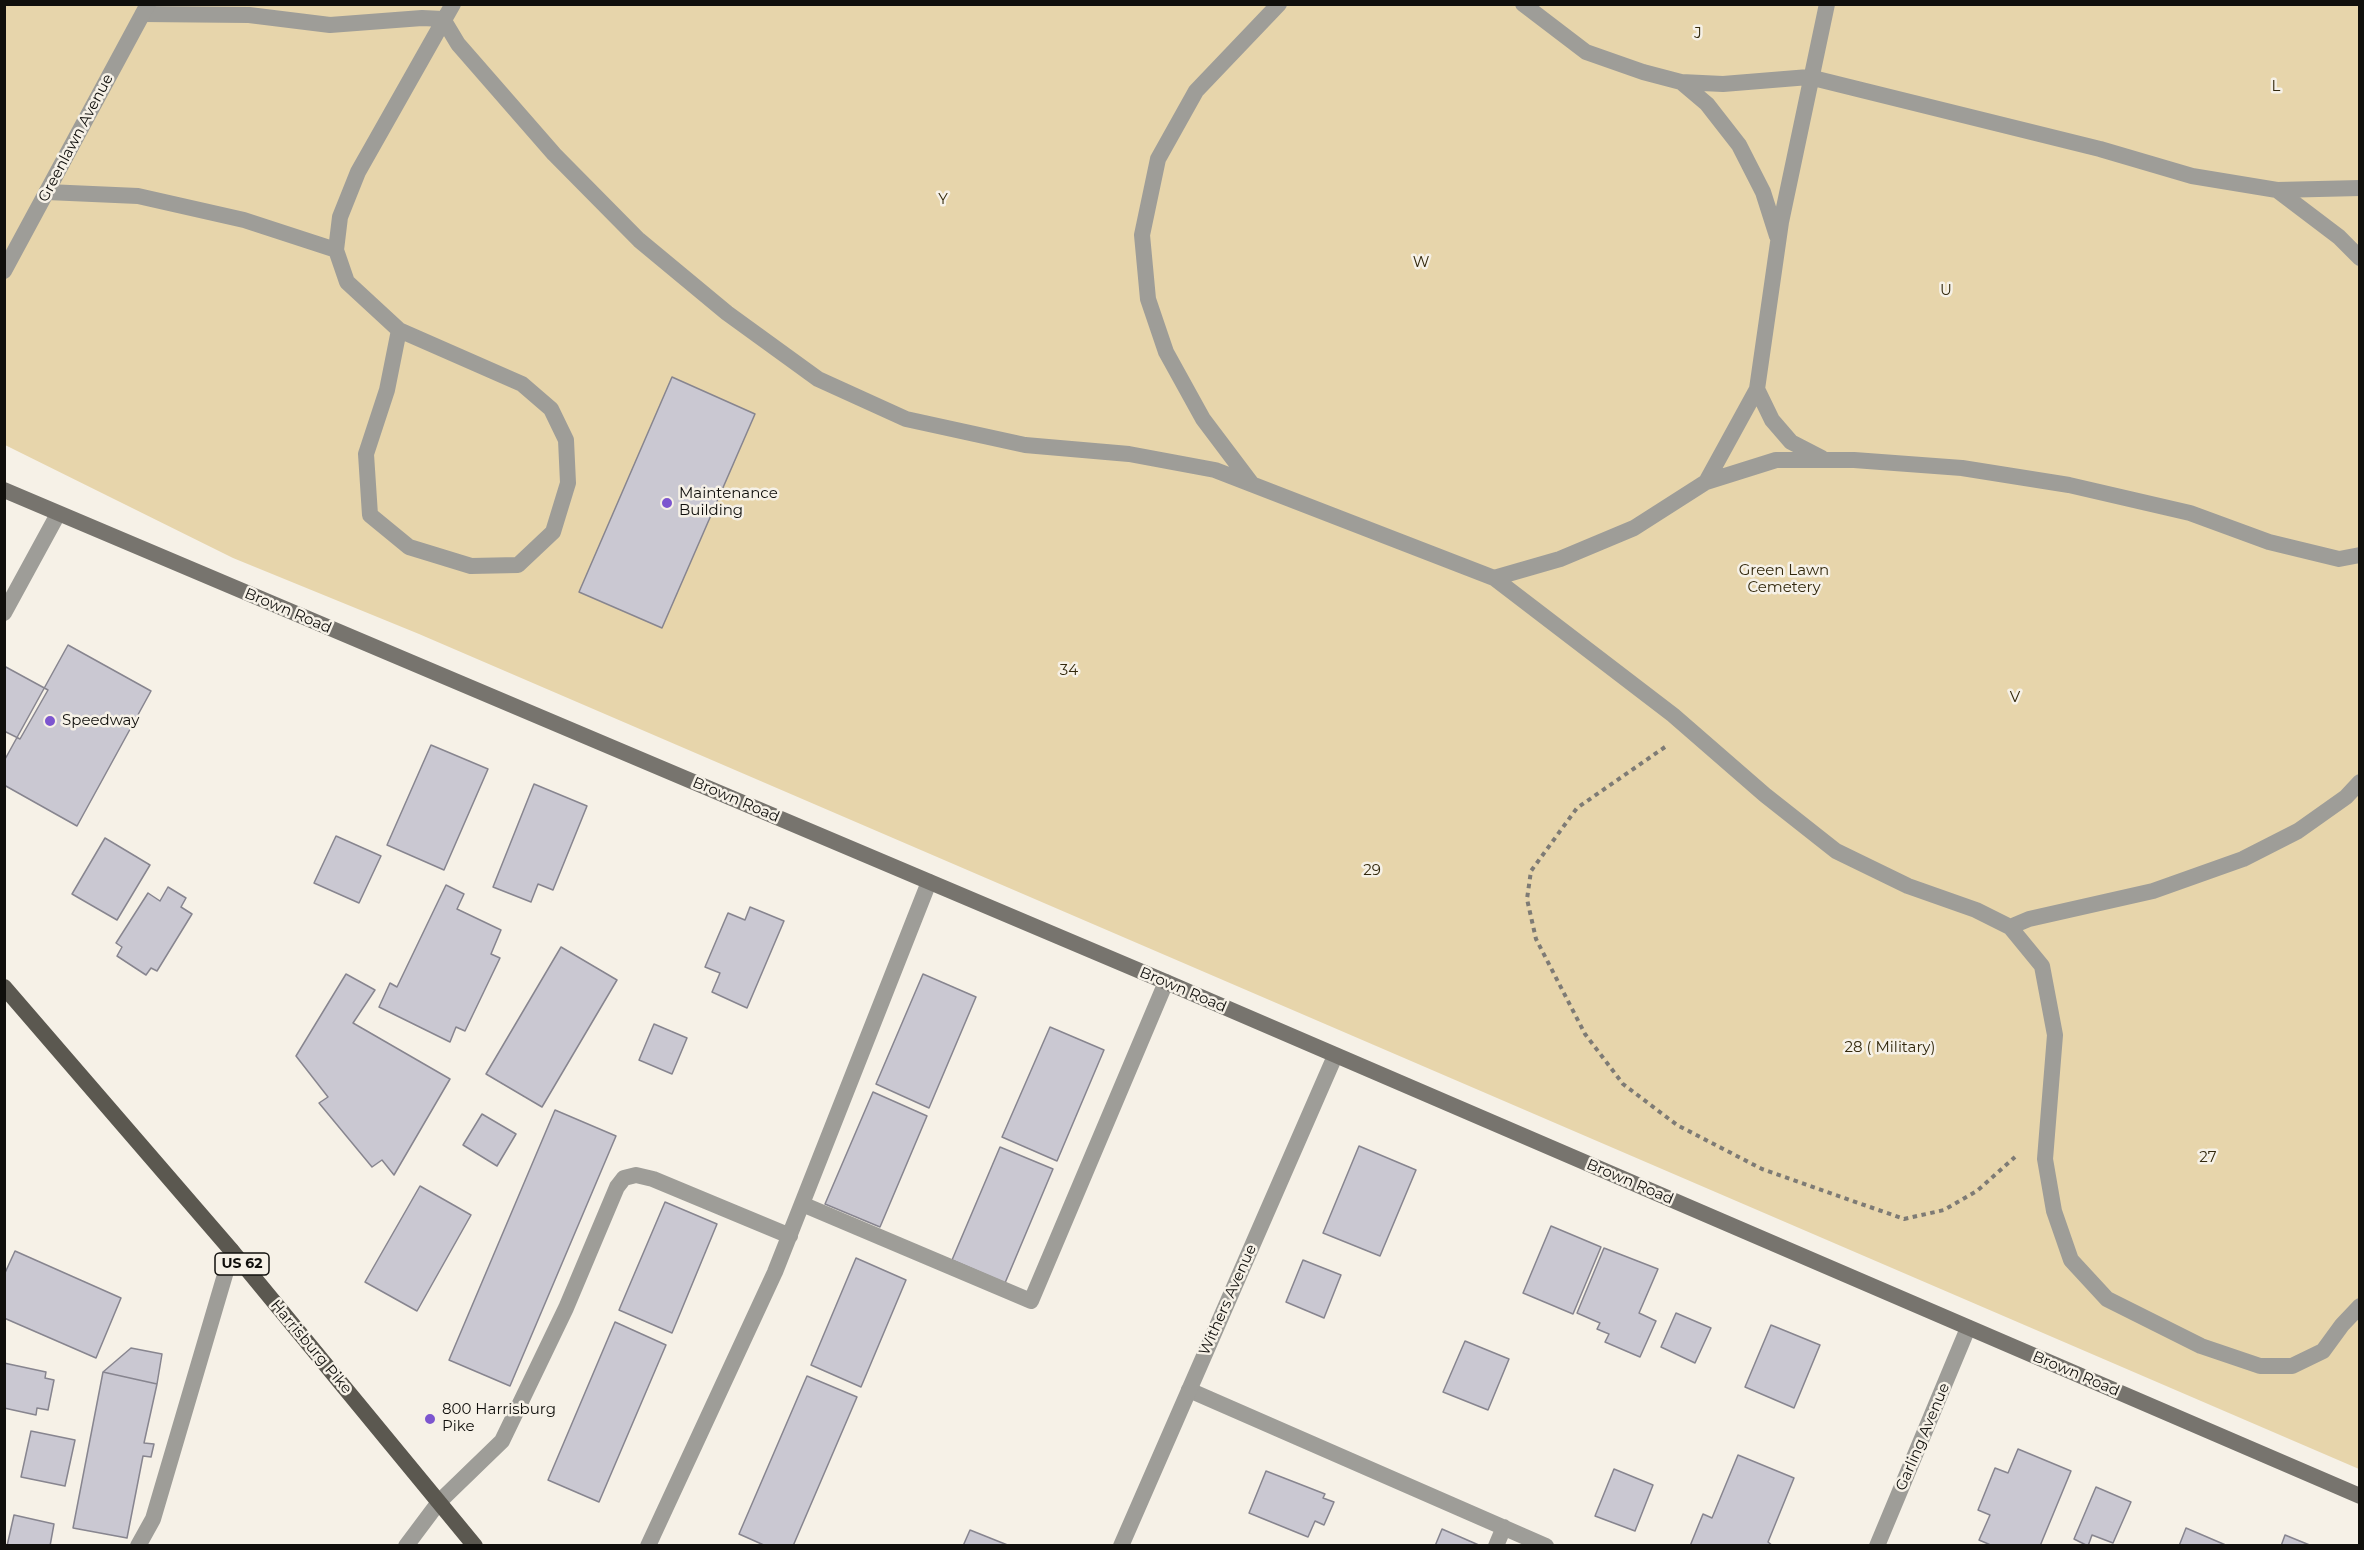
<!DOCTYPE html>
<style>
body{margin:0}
#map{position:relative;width:2364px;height:1550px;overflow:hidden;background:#f6f1e7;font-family:Montserrat,sans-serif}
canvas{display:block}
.frame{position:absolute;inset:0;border:6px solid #100f0c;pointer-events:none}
</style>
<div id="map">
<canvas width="2364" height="1550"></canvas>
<div class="frame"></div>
</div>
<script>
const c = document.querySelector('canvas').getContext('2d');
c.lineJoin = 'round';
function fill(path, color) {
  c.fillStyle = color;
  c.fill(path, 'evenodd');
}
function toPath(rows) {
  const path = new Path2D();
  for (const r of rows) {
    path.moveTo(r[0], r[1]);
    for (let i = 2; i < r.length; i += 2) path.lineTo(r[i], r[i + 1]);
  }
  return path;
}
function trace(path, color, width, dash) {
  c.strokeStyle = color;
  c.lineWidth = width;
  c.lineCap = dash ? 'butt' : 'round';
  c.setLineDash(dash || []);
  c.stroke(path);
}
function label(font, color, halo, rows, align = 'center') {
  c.font = font + ' Montserrat,sans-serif';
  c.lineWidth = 5;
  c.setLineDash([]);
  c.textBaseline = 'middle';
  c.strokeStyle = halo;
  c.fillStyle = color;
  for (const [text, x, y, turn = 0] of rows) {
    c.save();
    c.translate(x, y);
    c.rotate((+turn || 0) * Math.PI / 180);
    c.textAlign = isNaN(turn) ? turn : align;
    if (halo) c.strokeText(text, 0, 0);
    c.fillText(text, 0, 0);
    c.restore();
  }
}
const green = toPath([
 [4,5,2359,5,2359,1469,419,634,233,558,5,445]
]);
const building = toPath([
 [672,377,755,414,662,628,579,592,672,377],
 [68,645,151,691,77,826,4,785,4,761,68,645],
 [4,666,48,690,20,739,4,731,4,666],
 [431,745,488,769,444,870,387,845,431,745],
 [534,784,587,806,553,890,538,884,531,902,493,887,534,784],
 [336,836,381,856,359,903,314,883,336,836],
 [105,838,150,865,117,920,72,894,105,838],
 [446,885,464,894,457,909,501,930,491,954,500,958,465,1031,456,1027,450,1042,379,1007,390,983,397,987,446,885],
 [168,887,186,898,181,907,192,914,157,971,151,968,146,975,117,956,122,947,116,943,148,893,160,901,168,887],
 [750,907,784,921,747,1008,712,992,720,973,705,967,728,913,745,920,750,907],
 [561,947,617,980,542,1107,486,1074,561,947],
 [346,974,375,990,353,1023,450,1079,394,1175,382,1160,372,1167,319,1103,328,1097,296,1056,346,974],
 [923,974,976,997,929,1108,876,1084,923,974],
 [654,1024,687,1038,672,1074,639,1060,654,1024],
 [1050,1027,1104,1050,1057,1161,1002,1137,1050,1027],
 [873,1092,927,1116,880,1227,825,1204,873,1092],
 [555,1110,616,1136,510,1386,449,1360,555,1110],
 [482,1114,516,1134,497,1166,463,1145,482,1114],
 [1359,1146,1416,1170,1380,1256,1323,1233,1359,1146],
 [1000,1147,1053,1169,1005,1283,952,1260,1000,1147],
 [420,1186,471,1215,417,1311,365,1282,420,1186],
 [665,1202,717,1224,672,1333,619,1310,665,1202],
 [1551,1226,1601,1247,1573,1314,1523,1293,1551,1226],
 [1604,1248,1658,1269,1639,1313,1656,1321,1640,1357,1605,1342,1609,1334,1597,1329,1600,1323,1577,1313,1604,1248],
 [15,1251,121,1298,96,1358,4,1318,4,1275,15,1251],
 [856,1258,906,1280,861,1387,811,1365,856,1258],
 [1303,1260,1341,1275,1324,1318,1286,1302,1303,1260],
 [1676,1313,1711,1328,1695,1363,1661,1347,1676,1313],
 [615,1322,666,1345,599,1502,548,1480,615,1322],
 [1771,1325,1820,1345,1794,1408,1745,1387,1771,1325],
 [1465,1341,1509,1359,1488,1410,1443,1392,1465,1341],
 [131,1348,162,1354,157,1384,103,1372,131,1348],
 [4,1363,46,1372,45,1378,54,1380,48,1410,37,1408,36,1415,4,1408,4,1363],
 [103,1372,157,1384,144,1443,154,1444,151,1457,143,1456,127,1538,73,1528,103,1372],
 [807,1376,857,1397,793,1546,766,1546,739,1534,807,1376],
 [31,1431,75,1440,65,1486,21,1477,31,1431],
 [2018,1449,2071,1471,2040,1546,1993,1546,1979,1540,1990,1515,1978,1510,1995,1468,2008,1473,2018,1449],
 [1738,1455,1794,1478,1768,1542,1773,1546,1690,1546,1703,1514,1712,1518,1738,1455],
 [1614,1469,1653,1485,1635,1531,1595,1516,1614,1469],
 [1266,1471,1325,1494,1323,1498,1334,1502,1324,1525,1315,1521,1308,1537,1249,1513,1266,1471],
 [2096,1487,2131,1502,2113,1543,2092,1535,2088,1546,2074,1539,2096,1487],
 [14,1515,54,1524,50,1546,7,1546,14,1515],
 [2186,1528,2228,1546,2179,1546,2186,1528],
 [1442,1529,1481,1546,1435,1546,1442,1529],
 [970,1530,1010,1546,963,1546,970,1530],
 [2285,1535,2312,1546,2281,1546,2285,1535]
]);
const path = toPath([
 [1665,747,1577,808,1531,871,1527,899,1536,939,1585,1034,1623,1084,1677,1125,1762,1169,1904,1219,1944,1210,1977,1191,2015,1157]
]);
const service = toPath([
 [1523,4,1586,52,1643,72,1681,82,1723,84,1809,77,2100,149,2192,176,2277,190,2360,188],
 [143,14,249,15,330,25,422,18,443,19,458,44,554,154,639,240,727,313,818,379,906,419,1025,445,1129,454,1215,470,1494,578,1673,715,1765,795,1836,851,1908,886,1976,910,2010,927,2042,966,2055,1035,2045,1159,2054,1211,2071,1260,2107,1299,2201,1346,2260,1366,2292,1366,2323,1351,2342,1325,2360,1306],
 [1681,82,1707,104,1739,145,1763,192,1777,236],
 [2277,190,2339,237,2360,258],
 [47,192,138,196,244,220,336,250],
 [399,330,387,390,366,454,370,515,409,547,471,566,518,565,553,532,568,483,566,440,551,409,522,384,399,330,347,282,336,250,340,217,358,172,453,4],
 [1757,389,1772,420,1791,442,1822,458],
 [1706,482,1757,389,1781,222,1827,4],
 [1252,484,1203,419,1166,352,1148,299,1142,235,1158,159,1196,91,1279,4],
 [1494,578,1560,559,1634,528,1706,482,1776,460,1854,460,1962,468,2069,485,2190,513,2269,542,2339,559,2360,555],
 [4,613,58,514],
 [2010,927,2029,919,2153,891,2243,859,2298,831,2346,797,2360,782],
 [802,1204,1031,1301,1166,982],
 [1189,1390,1546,1546],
 [138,1546,153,1519,232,1251],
 [406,1546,439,1502,502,1441,566,1308,617,1187,624,1178,636,1175,653,1179,790,1236],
 [648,1546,775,1272,929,882],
 [1496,1546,1504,1527]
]);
const minor = toPath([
 [4,271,148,4],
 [1121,1546,1335,1056],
 [1877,1546,1968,1328]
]);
const secondary = toPath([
 [4,490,1166,982,2360,1496]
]);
const primary = toPath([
 [4,987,232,1251,475,1546]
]);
const markers = [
 [667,503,6,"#7c55cf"],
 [50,721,6,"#7c55cf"],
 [430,1419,6,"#7c55cf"]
];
const shields = [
 [242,1264,54]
];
const shieldNames = [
 ["US 62",242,1264]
];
const parkNames = [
 ["J",1698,34],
 ["L",2276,87],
 ["Y",943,200],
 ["W",1421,263],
 ["U",1946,291],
 ["Green Lawn",1784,571],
 ["Cemetery",1784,588],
 ["34",1069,671],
 ["V",2015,698],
 ["29",1372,871],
 ["28 ( Military)",1890,1048],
 ["27",2208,1158]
];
const streetNames = [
 ["Greenlawn Avenue",76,138,-62],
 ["Brown Road",288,611,23],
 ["Brown Road",736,800,23],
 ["Brown Road",1183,990,23],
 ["Brown Road",1630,1182,23],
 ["Withers Avenue",1228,1300,-66],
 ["Harrisburg Pike",311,1347,50],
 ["Brown Road",2076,1374,23],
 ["Garling Avenue",1923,1437,-67]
];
const poiNames = [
 ["Maintenance",679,494],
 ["Building",679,511],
 ["Speedway",62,721],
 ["800 Harrisburg",442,1410],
 ["Pike",442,1427]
];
fill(green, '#e7d5ab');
fill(building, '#cac8d2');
trace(building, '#87858f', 1.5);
trace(path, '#7e7b75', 4, [4.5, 4.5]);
trace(service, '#9e9d98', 16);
trace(minor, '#9e9d98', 16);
trace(secondary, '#77746e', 16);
trace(primary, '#5b5850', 16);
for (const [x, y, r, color] of markers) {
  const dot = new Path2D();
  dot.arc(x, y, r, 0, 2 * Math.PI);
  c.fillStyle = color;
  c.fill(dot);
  trace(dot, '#f6f1e7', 2);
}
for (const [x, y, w] of shields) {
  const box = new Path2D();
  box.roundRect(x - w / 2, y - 11, w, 22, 4.5);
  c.fillStyle = '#f6f1e7';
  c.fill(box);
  trace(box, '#100f0c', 1.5);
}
label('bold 14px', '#100f0c', null, shieldNames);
label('15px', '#32280c', '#f6f1e7', parkNames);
label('15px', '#100f0c', '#f6f1e7', streetNames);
label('15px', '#100f0c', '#f6f1e7', poiNames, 'left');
</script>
